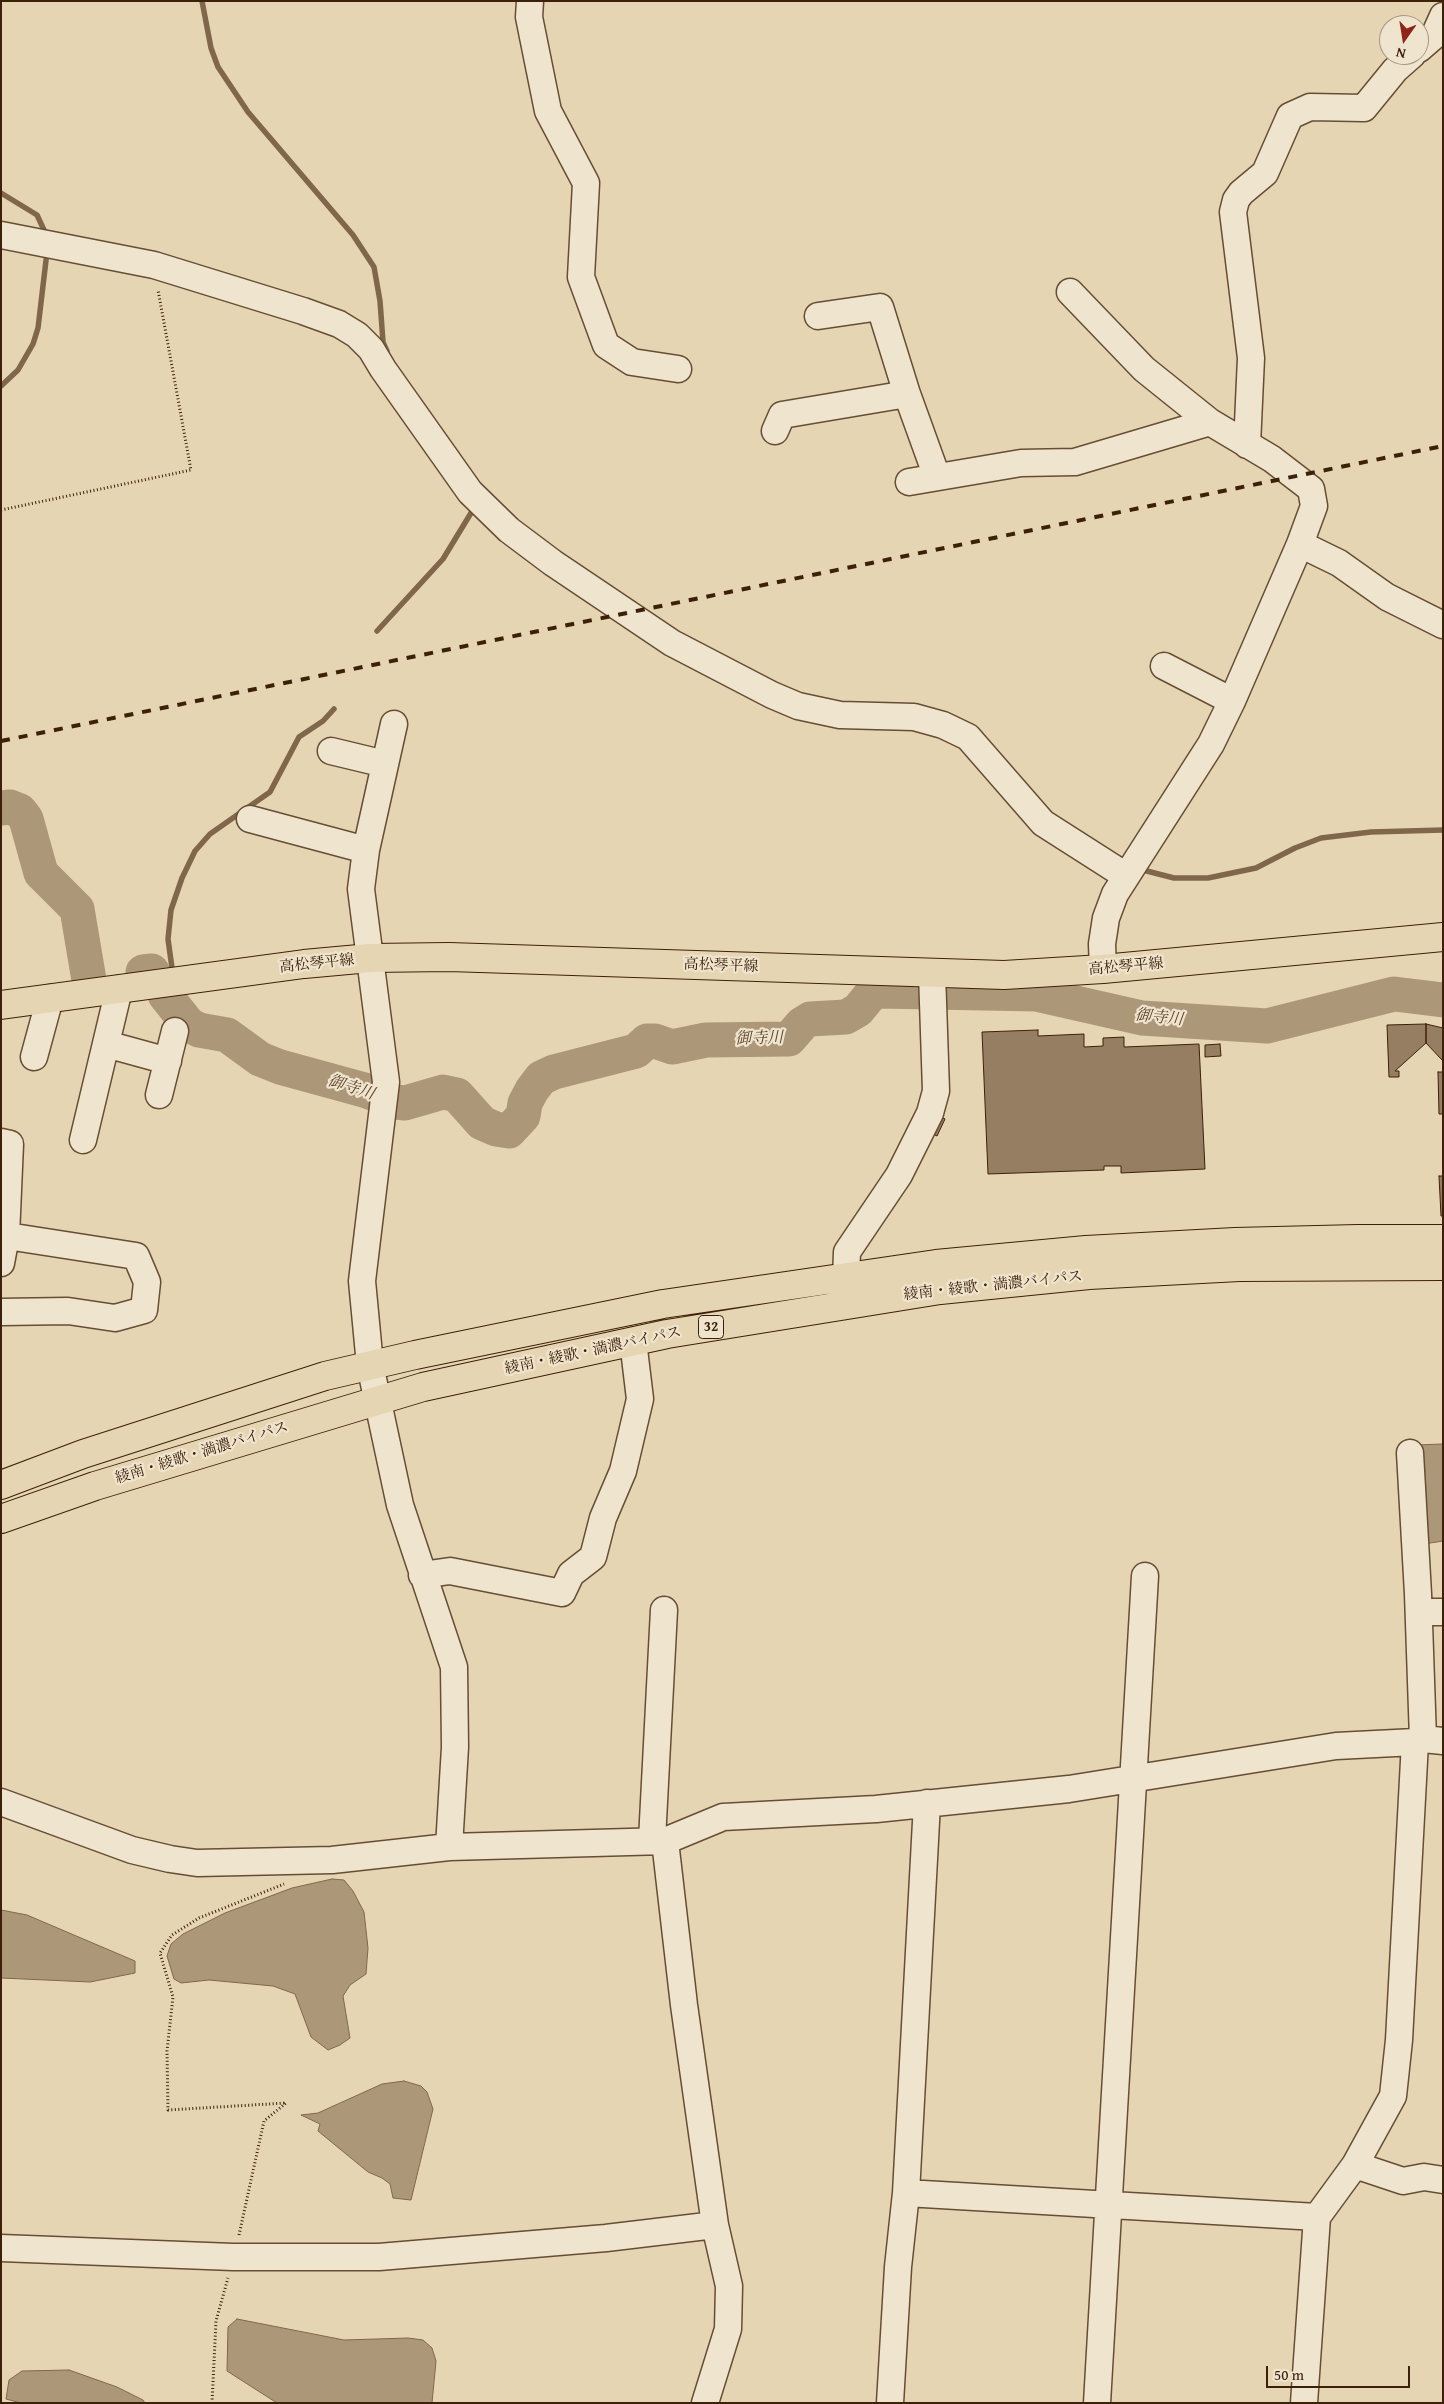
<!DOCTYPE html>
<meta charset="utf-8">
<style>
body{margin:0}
#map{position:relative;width:1444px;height:2404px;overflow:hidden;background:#e6d5b3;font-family:"Gentium Book Plus",serif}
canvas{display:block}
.frame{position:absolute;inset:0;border:2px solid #3d2009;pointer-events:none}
.north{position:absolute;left:1379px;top:15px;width:50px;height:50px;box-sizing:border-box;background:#efe4ce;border:1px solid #a8967f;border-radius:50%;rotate:193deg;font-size:14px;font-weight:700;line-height:20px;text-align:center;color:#3d2009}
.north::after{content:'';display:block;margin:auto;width:18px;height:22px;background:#8f2418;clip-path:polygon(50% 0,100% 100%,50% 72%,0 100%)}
.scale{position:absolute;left:1266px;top:2366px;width:144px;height:22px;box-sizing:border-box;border:2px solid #3d2009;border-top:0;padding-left:6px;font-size:15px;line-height:18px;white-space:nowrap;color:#3d2009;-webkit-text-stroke:4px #efe4ce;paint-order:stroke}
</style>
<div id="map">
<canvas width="1444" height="2404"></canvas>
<div class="frame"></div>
<div class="north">N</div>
<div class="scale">50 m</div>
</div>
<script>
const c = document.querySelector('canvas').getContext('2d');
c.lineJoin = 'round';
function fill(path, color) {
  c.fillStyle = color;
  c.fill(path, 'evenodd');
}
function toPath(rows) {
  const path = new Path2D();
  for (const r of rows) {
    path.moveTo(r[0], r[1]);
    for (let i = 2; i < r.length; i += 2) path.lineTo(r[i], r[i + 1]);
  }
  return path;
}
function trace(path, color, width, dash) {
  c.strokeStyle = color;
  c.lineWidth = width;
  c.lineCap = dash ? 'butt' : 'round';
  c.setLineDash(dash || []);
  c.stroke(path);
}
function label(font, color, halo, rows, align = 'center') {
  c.font = font + ' "Gentium Book Plus","Noto Serif JP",serif';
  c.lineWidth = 4.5;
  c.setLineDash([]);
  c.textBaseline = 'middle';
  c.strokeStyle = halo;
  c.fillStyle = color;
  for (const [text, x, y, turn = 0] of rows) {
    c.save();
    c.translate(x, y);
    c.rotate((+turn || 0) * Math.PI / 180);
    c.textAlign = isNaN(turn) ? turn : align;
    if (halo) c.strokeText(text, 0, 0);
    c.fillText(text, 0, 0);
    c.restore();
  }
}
const water = toPath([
 [1443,1444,1443,1541,1424,1544,1416,1445,1443,1444],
 [332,1879,344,1880,353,1891,364,1912,368,1948,366,1974,350,1985,343,1996,350,2038,340,2045,328,2050,311,2037,295,1994,273,1986,209,1980,181,1983,174,1979,167,1956,171,1944,183,1934,225,1913,292,1888,332,1879],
 [1,1910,27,1915,135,1961,135,1973,90,1982,1,1978,1,1910],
 [404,2081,421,2086,427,2092,433,2109,411,2200,393,2198,390,2184,382,2178,368,2172,318,2131,320,2124,301,2115,318,2113,382,2084,404,2081],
 [237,2319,344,2340,408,2338,423,2340,432,2348,436,2361,432,2403,277,2403,227,2371,228,2327,237,2319],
 [69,2370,117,2387,143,2400,145,2403,21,2403,6,2399,9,2380,22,2371,69,2370]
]);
const stream = toPath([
 [202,1,211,48,218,67,248,112,353,235,374,267,380,301,383,342,387,351],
 [1,193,37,215,44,230],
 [1,386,18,370,33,344,38,328,47,252],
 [377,631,443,559,471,513],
 [1139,869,1174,878,1208,878,1256,868,1295,848,1321,838,1371,832,1443,830],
 [152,971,172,968,168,939,171,910,182,878,195,851,210,834,270,792,299,737,323,721,334,709]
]);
const river = toPath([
 [1,808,10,807,20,811,26,819,41,873,77,909,89,980],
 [143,972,152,971,153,973],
 [165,995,189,1025,199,1030,227,1035,260,1059,280,1067,364,1090,395,1102,405,1103,443,1092,457,1095,482,1123,496,1129,509,1131,523,1116,525,1103,532,1090,541,1078,554,1072,636,1051,647,1041,655,1041,672,1047,706,1040,789,1039,802,1024,810,1019,846,1017,858,1010,872,993,878,991,1036,994,1142,1018,1267,1026,1394,994,1443,1000]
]);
const building = toPath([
 [1426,1024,1443,1028,1443,1061,1426,1043,1426,1024],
 [1426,1024,1426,1043,1395,1071,1399,1071,1399,1077,1389,1077,1387,1025,1426,1024],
 [1038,1030,1038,1036,1084,1034,1084,1047,1103,1046,1103,1038,1124,1037,1124,1047,1199,1044,1205,1169,1121,1173,1121,1166,1104,1166,1104,1170,988,1174,982,1032,1038,1030],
 [1220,1044,1221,1056,1205,1057,1205,1045,1220,1044],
 [1438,1072,1443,1072,1443,1114,1439,1114,1438,1072],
 [939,1116,945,1119,937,1136,931,1133,939,1116],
 [1439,1176,1443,1176,1443,1216,1441,1216,1439,1176]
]);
const path = toPath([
 [1,510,191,470,158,290],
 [239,2235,264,2121,286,2103,168,2110,167,2051,173,1997,160,1953,172,1935,199,1918,284,1884],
 [212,2403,216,2321,228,2278]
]);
const minor = toPath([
 [530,1,529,17,548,111,586,183,581,277,606,345,632,362,678,369],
 [1419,49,1434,36,1443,16],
 [1,235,154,265,303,311,339,324,357,335,371,349,383,369,470,492,509,530,553,563,672,643,772,695,798,706,840,715,914,717,943,725,968,737,1043,823,1126,876],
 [1070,292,1144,369,1210,422,1272,459,1311,489,1314,506,1300,544,1232,701,1211,744,1115,894,1106,918,1102,944,1103,969],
 [818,316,880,307,907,394,937,477],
 [775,431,782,415,907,394],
 [1247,445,1251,358,1233,212,1236,200,1241,193,1265,173,1290,116,1310,107,1364,108,1395,70,1412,55],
 [909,482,1021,463,1075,462,1210,422],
 [1300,544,1339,563,1387,597,1443,625],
 [1164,666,1232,701],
 [394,724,366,850,361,889,386,1082,362,1281,370,1365,400,1505,454,1667,455,1747,449,1847],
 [331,751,385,764],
 [250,819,366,850],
 [106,1044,168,1061],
 [34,1057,50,998],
 [159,1095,175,1031],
 [83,1140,119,989],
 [1,1142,10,1144,6,1236,1,1263],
 [1,1235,136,1256,147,1282,144,1310,115,1318,68,1311,1,1312],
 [846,1278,847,1252,899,1175,930,1113,936,1091,932,973],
 [1410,1453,1418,1594,1423,1739],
 [422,1575,450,1571,562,1593,571,1574,593,1557,603,1518,623,1471,640,1399,633,1341],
 [1433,1612,1443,1612],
 [1,1802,132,1850,170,1859,197,1863,332,1860,449,1847,665,1841,723,1817,876,1809,1069,1789,1336,1746,1415,1742,1423,1739,1443,1741],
 [652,1840,664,1610],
 [665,1841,684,2005,715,2225,729,2286,728,2329,705,2403],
 [1355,2165,1403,2181,1424,2177,1443,2180],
 [906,2193,1317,2217],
 [1,2248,233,2257,379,2257,606,2238,715,2225],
 [890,2403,898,2267,906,2193,927,1803],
 [1097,2403,1145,1576],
 [1304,2403,1317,2217,1355,2165,1393,2096,1399,2040,1415,1742]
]);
const major = toPath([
 [1,1005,304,964,370,958,449,957,1004,975,1103,969,1443,937]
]);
const highway = toPath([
 [1,1485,83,1454,325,1376,415,1355,663,1304,936,1264,1086,1250,1235,1242,1358,1239,1443,1239],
 [1,1519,95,1486,423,1387,667,1334,940,1290,1089,1275,1239,1267,1443,1266]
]);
const rail = toPath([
 [1,741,1443,446]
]);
const shields = [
 [711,1327,25]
];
const shieldNames = [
 ["32",711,1327]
];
const streetNames = [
 ["高松琴平線",317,964,-6],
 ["高松琴平線",721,966,2],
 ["高松琴平線",1126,967,-5],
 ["綾南・綾歌・満濃バイパス",993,1286,-6],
 ["綾南・綾歌・満濃バイパス",593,1351,-12],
 ["綾南・綾歌・満濃バイパス",202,1453,-17]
];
const waterNames = [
 ["御寺川",1159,1018,6],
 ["御寺川",759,1039,-2],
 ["御寺川",351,1088,18]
];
fill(water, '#ad9779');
trace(water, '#80674c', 1);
trace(stream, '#80674c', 5.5);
trace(river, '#ad9779', 35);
fill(building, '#957e61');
trace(building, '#3d2009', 1);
trace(minor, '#674d34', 29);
trace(major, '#3d2009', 30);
trace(highway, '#3d2009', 30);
trace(path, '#3d2009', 3, [1, 2.5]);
trace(minor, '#efe4ce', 26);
trace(major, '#e6d5b3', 28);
trace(highway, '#e6d5b3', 28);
trace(rail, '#3d2009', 4, [9, 9]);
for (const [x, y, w] of shields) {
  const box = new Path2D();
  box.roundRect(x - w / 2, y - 11.5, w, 23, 4);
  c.fillStyle = '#efe4ce';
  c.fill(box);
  trace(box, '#3d2009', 1);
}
label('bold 14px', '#3d2009', null, shieldNames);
label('15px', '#3d2009', '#efe4ce', streetNames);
label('italic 16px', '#5f442b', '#efe4ce', waterNames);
</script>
